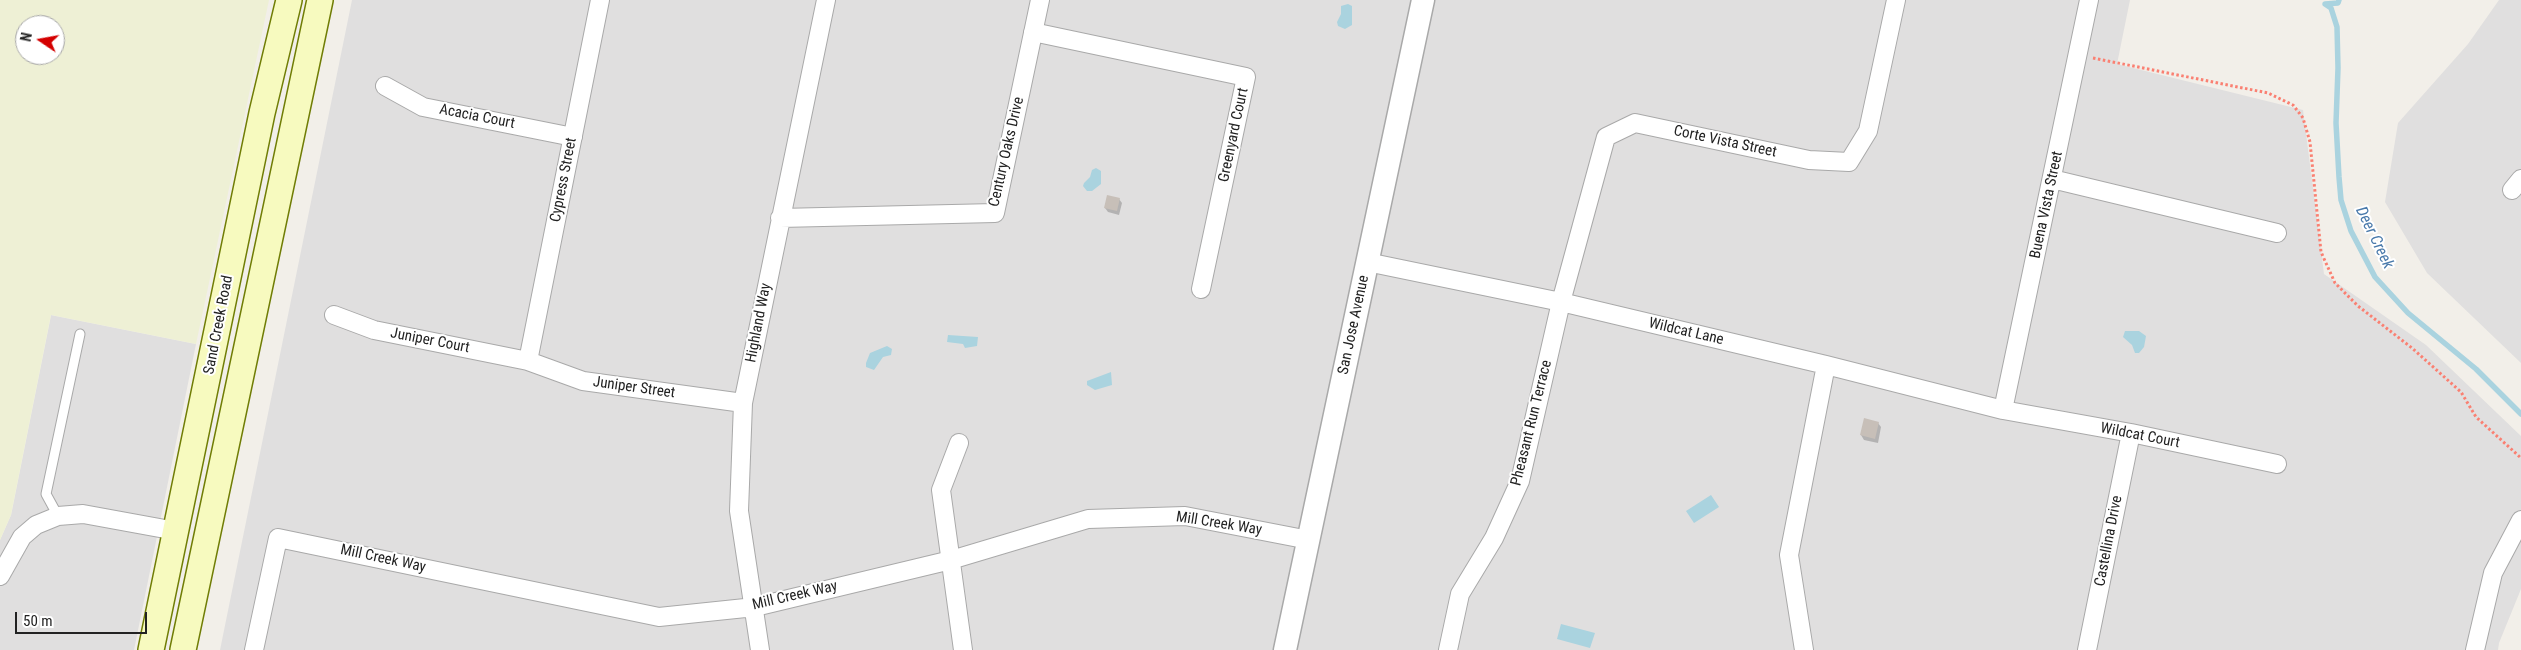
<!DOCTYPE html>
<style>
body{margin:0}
#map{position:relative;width:2521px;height:650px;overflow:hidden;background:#f2efe9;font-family:"Roboto Condensed",sans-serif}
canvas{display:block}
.north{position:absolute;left:15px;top:15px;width:50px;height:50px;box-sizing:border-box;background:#fff;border:1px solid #a7a7a7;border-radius:50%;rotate:282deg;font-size:14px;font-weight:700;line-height:20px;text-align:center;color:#222}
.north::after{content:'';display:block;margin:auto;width:18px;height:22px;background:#d40000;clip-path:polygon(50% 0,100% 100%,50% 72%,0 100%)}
.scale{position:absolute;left:15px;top:612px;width:132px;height:22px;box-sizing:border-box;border:2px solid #222;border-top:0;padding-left:6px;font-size:15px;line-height:18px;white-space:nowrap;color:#222;-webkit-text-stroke:4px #fff;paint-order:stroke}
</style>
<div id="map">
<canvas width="2521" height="650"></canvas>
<div class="north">N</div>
<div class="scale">50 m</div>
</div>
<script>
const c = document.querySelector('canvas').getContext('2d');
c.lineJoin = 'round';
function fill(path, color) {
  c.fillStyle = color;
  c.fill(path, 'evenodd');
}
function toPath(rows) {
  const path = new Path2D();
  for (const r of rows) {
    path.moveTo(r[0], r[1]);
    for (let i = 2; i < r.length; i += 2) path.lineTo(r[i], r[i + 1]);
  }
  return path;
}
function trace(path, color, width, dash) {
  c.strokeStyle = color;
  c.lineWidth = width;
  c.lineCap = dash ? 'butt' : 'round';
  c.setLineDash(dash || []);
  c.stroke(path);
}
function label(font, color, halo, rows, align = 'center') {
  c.font = font + ' "Roboto Condensed",sans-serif';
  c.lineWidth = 4;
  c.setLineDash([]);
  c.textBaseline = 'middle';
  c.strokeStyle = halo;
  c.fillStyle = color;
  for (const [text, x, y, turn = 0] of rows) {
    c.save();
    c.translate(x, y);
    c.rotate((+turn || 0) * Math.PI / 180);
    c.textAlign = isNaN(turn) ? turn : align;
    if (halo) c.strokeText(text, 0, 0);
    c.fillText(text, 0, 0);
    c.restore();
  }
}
const residential = toPath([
 [352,0,2130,0,2117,64,2303,110,2324,274,2426,345,2521,436,2521,589,2499,643,2498,650,220,650],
 [2499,0,2521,0,2521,363,2427,273,2385,202,2398,123,2468,44],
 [51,315,196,344,134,650,0,650,0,540,11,515]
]);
const farmland = toPath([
 [0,0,269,0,196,344,51,315,11,515,0,540],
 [25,25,55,25,55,55,25,55]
]);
const water = toPath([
 [1348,4,1352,6,1352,25,1345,29,1338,26,1337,22,1341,14,1341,6],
 [1096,168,1101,171,1101,184,1092,191,1087,191,1083,186,1084,183,1090,177,1092,170],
 [2125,331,2139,331,2146,336,2144,347,2139,353,2135,353,2132,345,2123,337],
 [948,335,978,337,977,346,965,348,963,344,947,342],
 [887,346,892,349,891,355,883,357,874,370,866,367,866,363,870,353],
 [1111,372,1112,385,1095,390,1087,385,1087,381],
 [1711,495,1719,507,1694,523,1686,511],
 [1561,624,1595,633,1590,648,1557,639]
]);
const shadow = toPath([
 [1119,199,1122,203,1119,215,1108,212,1105,208],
 [1878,423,1881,427,1878,443,1864,440,1861,435]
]);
const stream = toPath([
 [2339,0,2338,3,2325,4,2331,8,2337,27,2338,68,2336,123,2339,177,2341,200,2351,231,2375,277,2408,313,2476,369,2521,414]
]);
const building = toPath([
 [1107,195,1120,198,1117,211,1104,208],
 [1864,418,1879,422,1875,439,1860,435]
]);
const path = toPath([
 [2093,58,2268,93,2293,105,2303,118,2310,142,2321,252,2335,283,2358,306,2412,348,2461,392,2476,417,2521,458]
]);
const service = toPath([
 [58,516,46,494,80,334]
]);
const minor = toPath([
 [1033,32,1246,77,1201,289],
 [385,86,423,107,573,137],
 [2052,179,2277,233],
 [2512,190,2521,179],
 [780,218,995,213,1040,0],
 [1367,262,1561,302,1826,365,2003,410,2131,433,2277,464],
 [334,315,374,330,528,361,583,381,743,403],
 [528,361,600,0],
 [2003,410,2089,0],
 [959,443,941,490,963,650],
 [0,576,22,537,36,525,58,516,83,514,176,531],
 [254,650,278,538,659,617,755,607,951,560,1088,519,1185,516,1309,540],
 [760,650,739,511,743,403,826,0],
 [1448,650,1460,594,1494,538,1520,481,1561,302,1606,137,1635,123,1809,160,1849,162,1868,131,1896,0],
 [1804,650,1789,555,1826,365],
 [2087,650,2131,433],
 [2475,650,2493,573,2521,520]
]);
const tertiary = toPath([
 [1285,650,1423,0]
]);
const secondary = toPath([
 [151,650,262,113,289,0],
 [183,650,320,0]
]);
const streetNames = [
 ["Acacia Court",477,117,11],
 ["Greenyard Court",1234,135,-78],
 ["Corte Vista Street",1725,142,12],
 ["Century Oaks Drive",1007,152,-77],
 ["Cypress Street",564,180,-79],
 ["Buena Vista Street",2047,205,-78],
 ["Highland Way",759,323,-79],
 ["Sand Creek Road",219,325,-79],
 ["San Jose Avenue",1354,325,-78],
 ["Wildcat Lane",1686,332,13],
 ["Juniper Court",430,341,11],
 ["Juniper Street",634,388,8],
 ["Pheasant Run Terrace",1532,423,-76],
 ["Wildcat Court",2140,436,11],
 ["Mill Creek Way",1219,524,9],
 ["Castellina Drive",2109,541,-79],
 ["Mill Creek Way",383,559,12],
 ["Mill Creek Way",795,596,-13]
];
const waterNames = [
 ["Deer Creek",2374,238,64]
];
fill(residential, '#e0dfdf');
fill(farmland, '#eef0d5');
fill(water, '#aad3df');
fill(shadow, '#0003');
trace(stream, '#aad3df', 5.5);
fill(building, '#c7bfb8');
trace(service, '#a9a9a9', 11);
trace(minor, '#a9a9a9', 20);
trace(tertiary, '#a9a9a9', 25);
trace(secondary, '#707d05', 28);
trace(path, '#fa8072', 3, [2.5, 2.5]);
trace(service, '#fff', 9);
trace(minor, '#fff', 18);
trace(tertiary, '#fff', 22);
trace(secondary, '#f7fabf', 25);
label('15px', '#222', '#fff', streetNames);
label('italic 16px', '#4a7aab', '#fff', waterNames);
</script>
